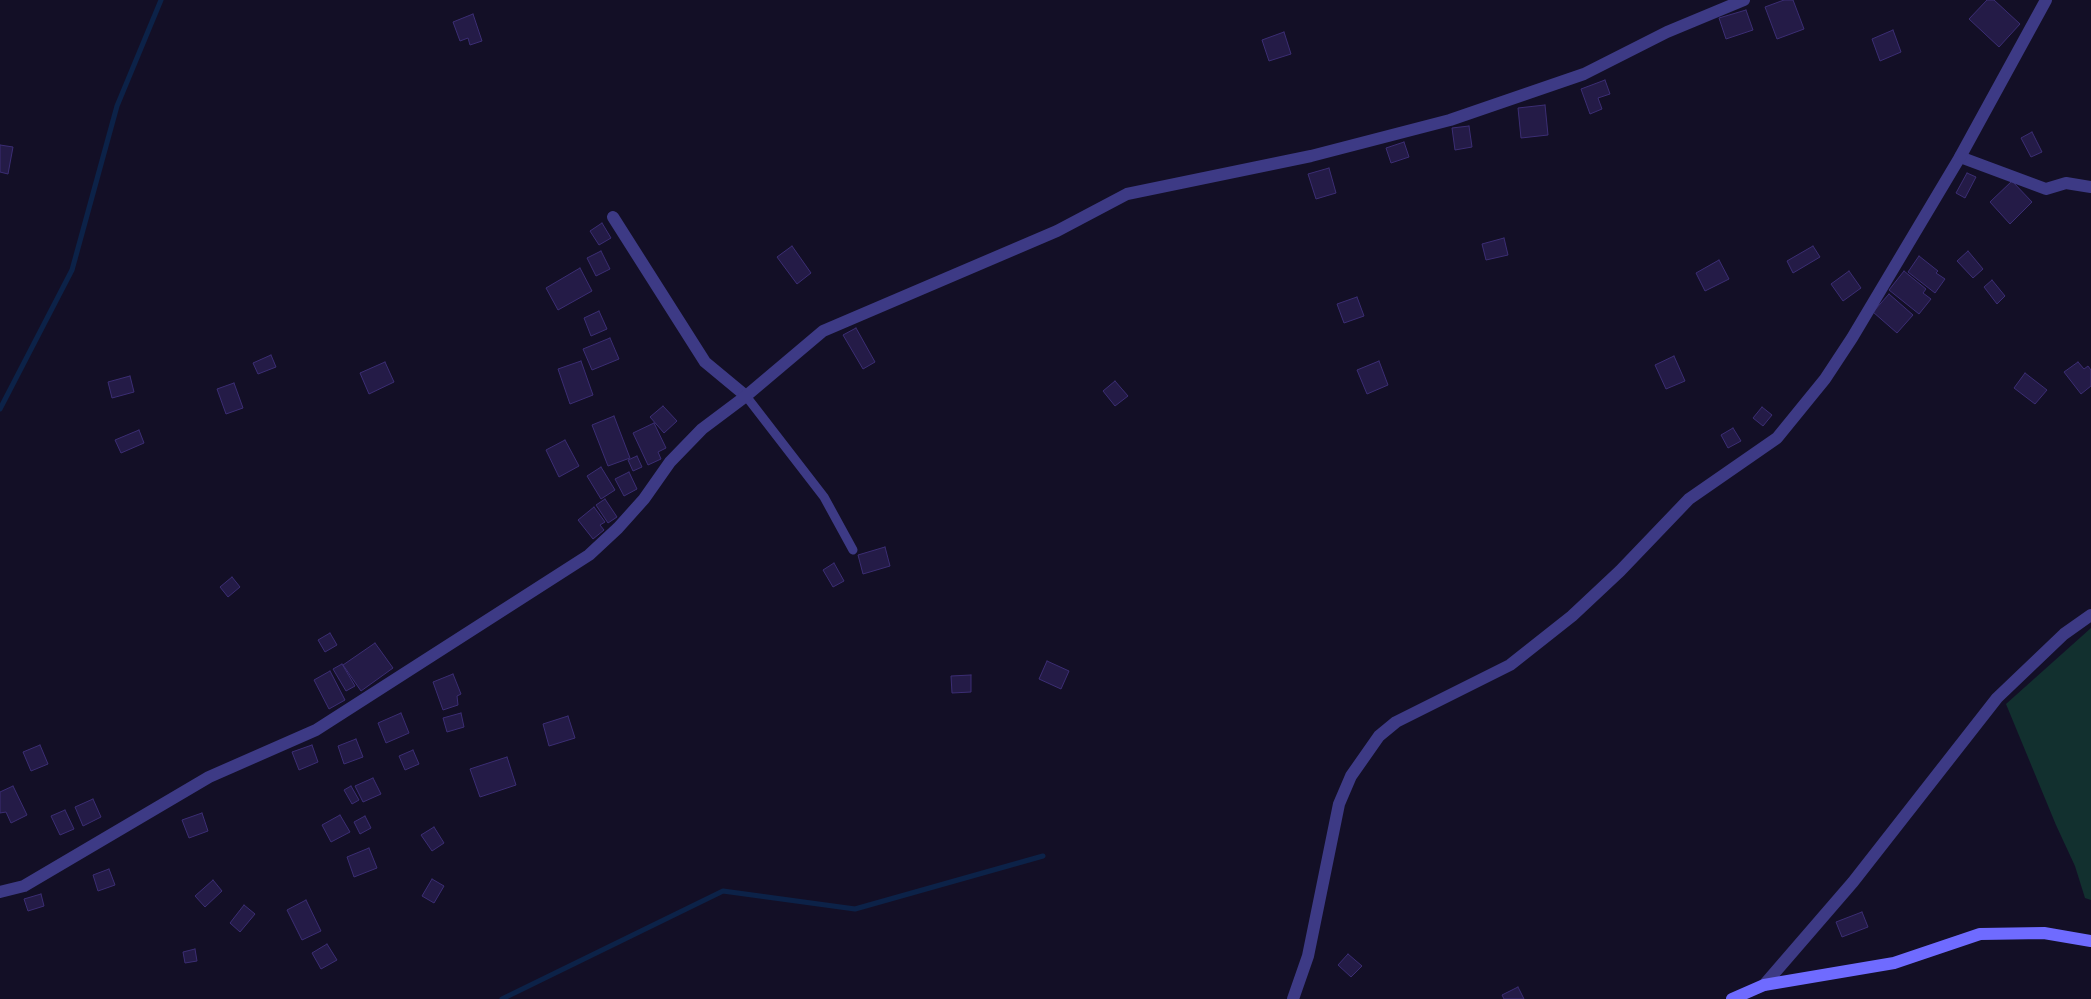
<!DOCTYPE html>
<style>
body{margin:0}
canvas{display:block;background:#130f26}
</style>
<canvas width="2091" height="999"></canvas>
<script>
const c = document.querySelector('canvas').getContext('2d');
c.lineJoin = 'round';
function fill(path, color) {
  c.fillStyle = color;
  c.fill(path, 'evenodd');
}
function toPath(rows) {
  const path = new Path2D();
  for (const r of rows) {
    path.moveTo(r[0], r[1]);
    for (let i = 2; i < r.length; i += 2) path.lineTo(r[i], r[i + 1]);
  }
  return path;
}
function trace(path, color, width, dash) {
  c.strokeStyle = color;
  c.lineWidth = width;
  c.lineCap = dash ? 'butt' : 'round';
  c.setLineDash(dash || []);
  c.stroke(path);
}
const green = toPath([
 [2091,628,2091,900,2085,898,2075,866,2056,825,2006,704]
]);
const stream = toPath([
 [0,409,72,270,117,106,161,0],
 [502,999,723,891,855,909,1043,856]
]);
const building = toPath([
 [1784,0,1793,0,1804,29,1777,39,1765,7,1784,0],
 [1987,0,1994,0,2020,24,1999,47,1969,19,1987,0],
 [1746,10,1753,30,1726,39,1719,18,1746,10],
 [473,14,482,41,470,45,468,38,460,41,453,22,473,14],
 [1893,30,1901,52,1880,61,1872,39,1893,30],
 [1284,32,1291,54,1269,61,1262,40,1284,32],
 [1605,80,1610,94,1598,98,1602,109,1590,114,1581,89,1605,80],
 [1545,105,1548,135,1521,138,1518,108,1545,105],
 [1469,126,1472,147,1455,150,1452,128,1469,126],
 [2032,132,2042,152,2031,157,2021,138,2032,132],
 [1404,142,1409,157,1391,163,1386,148,1404,142],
 [0,145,13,147,8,174,0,172,0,145],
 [1329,168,1336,193,1316,199,1308,174,1329,168],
 [1967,173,1976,177,1965,198,1956,193,1967,173],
 [2012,181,2032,202,2010,224,1990,202,2012,181],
 [602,223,611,238,599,245,590,231,602,223],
 [1504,238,1508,255,1486,260,1482,244,1504,238],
 [792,246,811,273,797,284,777,257,792,246],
 [1813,246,1820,257,1793,273,1787,261,1813,246],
 [601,251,610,269,596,276,587,258,601,251],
 [1968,251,1983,269,1973,278,1957,261,1968,251],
 [1919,256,1938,271,1936,273,1945,279,1935,293,1908,272,1919,256],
 [1719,260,1729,279,1705,291,1696,273,1719,260],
 [580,268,592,291,558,310,546,288,580,268],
 [1849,271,1861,288,1843,301,1831,284,1849,271],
 [1904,271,1926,289,1923,293,1931,299,1919,314,1889,290,1904,271],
 [1992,280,2005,296,1997,304,1984,287,1992,280],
 [1889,294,1913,315,1897,333,1873,312,1889,294],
 [1357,297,1364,316,1344,323,1337,304,1357,297],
 [599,311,607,329,591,336,584,318,599,311],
 [856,328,875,362,863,369,843,335,856,328],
 [610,338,619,359,592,370,583,349,610,338],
 [271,355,276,367,258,374,253,363,271,355],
 [1674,356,1685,381,1666,389,1655,365,1674,356],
 [581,361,593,395,570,404,558,369,581,361],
 [1379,361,1388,385,1367,394,1357,370,1379,361],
 [385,362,394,382,369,394,360,373,385,362],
 [2078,362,2084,369,2088,366,2091,370,2091,386,2081,394,2064,372,2078,362],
 [2025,373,2047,390,2035,404,2014,388,2025,373],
 [130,376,134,392,112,398,108,382,130,376],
 [1115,381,1128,396,1115,406,1103,391,1115,381],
 [234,383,243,408,226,414,217,389,234,383],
 [663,406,677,421,664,433,650,417,663,406],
 [1762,407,1772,415,1763,426,1753,418,1762,407],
 [614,416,630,458,608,466,592,425,614,416],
 [654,423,666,448,658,452,661,459,648,465,633,433,654,423],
 [1733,428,1741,441,1728,448,1721,435,1733,428],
 [139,430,144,443,121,453,115,440,139,430],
 [565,440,579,466,559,477,546,450,565,440],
 [637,456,642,467,633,471,628,460,637,456],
 [601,467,615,490,601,499,587,476,601,467],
 [629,472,637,489,624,496,615,479,629,472],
 [605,499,617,517,608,523,596,505,605,499],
 [594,507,605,522,600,525,604,530,593,539,578,520,594,507],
 [885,547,890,566,863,574,858,555,885,547],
 [834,563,844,581,833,587,823,570,834,563],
 [232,577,240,587,228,597,220,587,232,577],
 [330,633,337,645,325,652,318,640,330,633],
 [375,643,393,668,361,691,343,665,375,643],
 [1047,661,1069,671,1061,689,1039,679,1047,661],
 [342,664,355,686,346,691,333,669,342,664],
 [330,671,345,700,329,709,314,680,330,671],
 [453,674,461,694,457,696,458,705,443,710,433,682,453,674],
 [971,675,971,692,952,693,951,676,971,675],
 [401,713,409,733,386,743,378,723,401,713],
 [461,713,464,727,447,732,443,718,461,713],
 [568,716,575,738,549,746,543,724,568,716],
 [356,739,363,757,344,764,338,746,356,739],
 [40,745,48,764,31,771,23,752,40,745],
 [312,745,318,762,299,770,292,752,312,745],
 [413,750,419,764,405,770,399,756,413,750],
 [507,757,516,785,480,797,470,769,507,757],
 [373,778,381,794,363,802,355,786,373,778],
 [13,786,27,815,11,823,6,812,0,813,0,792,13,786],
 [351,786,359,800,352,804,344,790,351,786],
 [93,799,101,817,83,826,75,807,93,799],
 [65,810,74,829,60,835,51,816,65,810],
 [202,813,208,831,189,838,182,820,202,813],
 [340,815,350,832,331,842,322,825,340,815],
 [365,816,371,828,360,834,354,822,365,816],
 [434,827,444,843,432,851,421,835,434,827],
 [369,848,377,868,354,877,347,857,369,848],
 [109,869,115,885,98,891,93,875,109,869],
 [432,879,444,886,434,903,422,896,432,879],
 [213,880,222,891,205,907,195,896,213,880],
 [41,894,44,906,28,911,24,899,41,894],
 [306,900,321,931,302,940,287,910,306,900],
 [244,905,255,914,240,932,230,923,244,905],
 [1862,912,1868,927,1842,937,1836,922,1862,912],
 [327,944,337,960,321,969,312,953,327,944],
 [195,949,197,961,185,963,183,952,195,949],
 [1348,954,1362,966,1351,977,1338,965,1348,954],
 [1518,987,1524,999,1504,999,1502,995,1518,987]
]);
const service = toPath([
 [746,396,824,497,853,550]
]);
const minor = toPath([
 [1960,157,2046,189,2066,183,2091,187],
 [613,217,705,362,746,396],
 [1764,985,1853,882,1997,698,2064,634,2091,615]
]);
const tertiary = toPath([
 [0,892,24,886,209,777,316,730,589,555,618,528,644,499,670,462,702,429,746,396,823,331,1057,231,1127,194,1311,156,1450,120,1584,74,1667,32,1744,0],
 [1293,999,1308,956,1339,804,1351,776,1379,736,1396,722,1510,665,1572,616,1620,571,1689,499,1777,438,1825,379,1852,338,1960,157,2046,0]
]);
const secondary = toPath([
 [1732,999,1764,985,1894,963,1980,934,2044,933,2091,941]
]);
fill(green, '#12302f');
trace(stream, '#0c2248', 5);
fill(building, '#241b47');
trace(building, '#3b2d73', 1);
trace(service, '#3d3a85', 9);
trace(minor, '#3d3a85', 12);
trace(tertiary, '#3d3a85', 12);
trace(secondary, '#6f6bff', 12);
</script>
